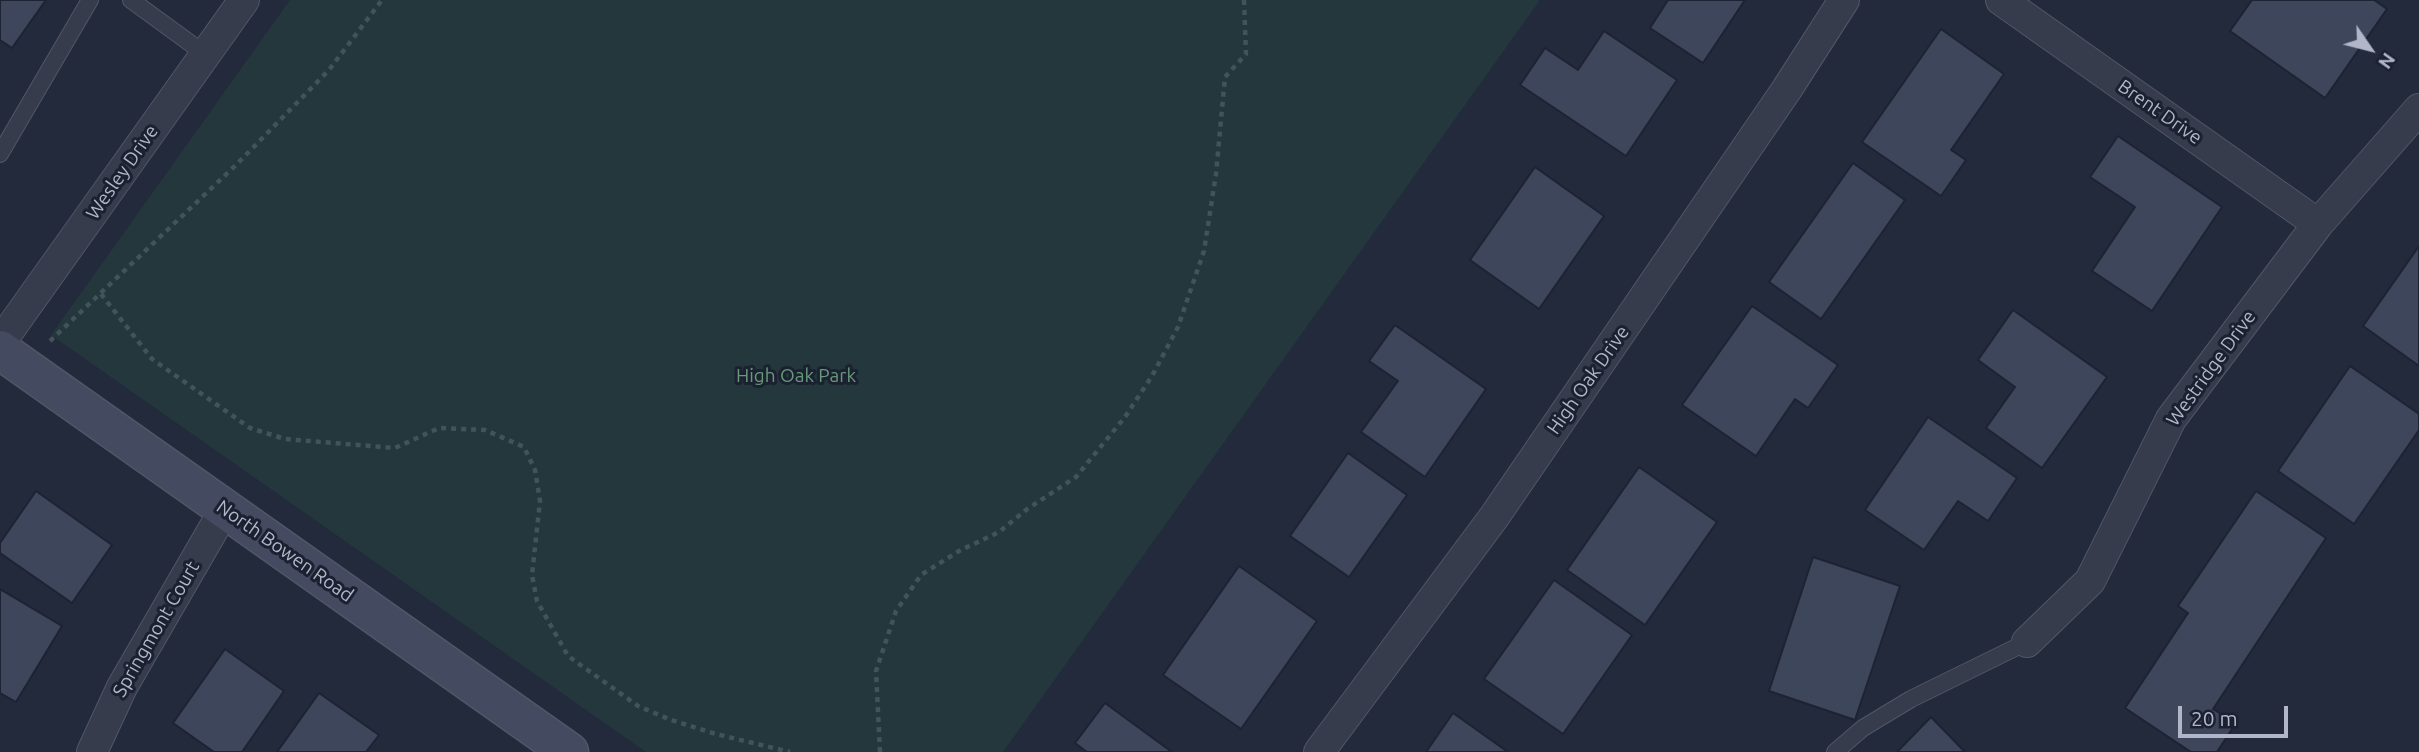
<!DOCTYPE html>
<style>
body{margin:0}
#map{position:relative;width:2419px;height:752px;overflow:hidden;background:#222a3c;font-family:Ubuntu,sans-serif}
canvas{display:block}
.north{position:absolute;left:2335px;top:14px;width:70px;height:70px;-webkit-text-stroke:5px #1b2131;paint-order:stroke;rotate:125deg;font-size:19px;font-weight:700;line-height:28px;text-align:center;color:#b1b7c8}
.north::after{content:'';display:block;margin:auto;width:24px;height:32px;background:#b1b7c8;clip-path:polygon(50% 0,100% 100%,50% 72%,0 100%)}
.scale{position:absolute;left:2178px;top:706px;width:110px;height:32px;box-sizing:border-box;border:4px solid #b1b7c8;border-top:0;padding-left:9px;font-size:21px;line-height:24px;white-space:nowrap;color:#b1b7c8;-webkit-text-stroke:5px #1b2131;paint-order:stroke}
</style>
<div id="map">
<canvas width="2419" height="752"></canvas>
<div class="north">N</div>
<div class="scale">20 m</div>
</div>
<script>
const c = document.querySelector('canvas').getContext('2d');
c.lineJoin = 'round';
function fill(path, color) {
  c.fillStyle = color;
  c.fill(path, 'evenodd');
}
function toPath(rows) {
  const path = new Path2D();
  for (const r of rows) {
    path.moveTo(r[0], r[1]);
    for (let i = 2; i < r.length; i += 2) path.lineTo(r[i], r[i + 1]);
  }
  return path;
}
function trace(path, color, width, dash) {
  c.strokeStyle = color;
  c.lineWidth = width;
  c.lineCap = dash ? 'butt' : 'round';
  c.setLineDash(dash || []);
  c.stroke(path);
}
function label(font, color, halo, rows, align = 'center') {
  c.font = font + ' Ubuntu,sans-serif';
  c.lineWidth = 6;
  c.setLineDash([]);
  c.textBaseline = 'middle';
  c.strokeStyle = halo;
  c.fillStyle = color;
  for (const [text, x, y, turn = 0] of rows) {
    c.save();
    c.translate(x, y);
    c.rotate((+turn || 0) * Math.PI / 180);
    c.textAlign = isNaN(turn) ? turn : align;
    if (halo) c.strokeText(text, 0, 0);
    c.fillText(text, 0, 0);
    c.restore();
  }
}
const green = toPath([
 [290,0,1540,0,1003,752,646,752,51,335]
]);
const building = toPath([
 [0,0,46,0,12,48,0,40,0,0],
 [1668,0,1745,0,1703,63,1650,28,1668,0],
 [2252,0,2374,0,2387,9,2325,98,2230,31,2252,0],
 [1941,29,2004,74,1951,150,1966,160,1941,196,1862,142,1941,29],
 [1604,31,1677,80,1626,156,1520,85,1545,48,1578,70,1604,31],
 [2118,136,2222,207,2152,311,2092,271,2135,207,2090,177,2118,136],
 [1853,163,1905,200,1821,319,1769,282,1853,163],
 [1535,167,1604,216,1539,309,1470,260,1535,167],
 [2419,246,2419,366,2363,326,2419,246],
 [1752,306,1838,365,1808,408,1795,399,1756,456,1682,405,1752,306],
 [2013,310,2107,377,2042,468,1986,428,2015,387,1978,360,2013,310],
 [1395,325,1486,389,1425,477,1361,432,1398,381,1369,361,1395,325],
 [2350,366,2419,414,2419,430,2354,524,2278,471,2350,366],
 [1928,417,2017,478,1988,521,1958,501,1924,550,1865,510,1928,417],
 [1348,453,1407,495,1349,577,1290,536,1348,453],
 [1639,467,1717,522,1645,625,1567,570,1639,467],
 [36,491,112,545,72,603,0,553,0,543,36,491],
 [2256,491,2326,538,2213,709,2236,723,2217,752,2191,752,2125,708,2188,613,2178,606,2256,491],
 [1813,557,1900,586,1855,720,1769,691,1813,557],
 [1239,566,1317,621,1241,729,1163,675,1239,566],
 [1554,580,1632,635,1563,734,1484,679,1554,580],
 [0,589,62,626,16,702,0,693,0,589],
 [225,649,284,691,242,752,214,752,173,723,225,649],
 [319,693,379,735,366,752,277,752,319,693],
 [1105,703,1172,752,1087,752,1075,743,1105,703],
 [1453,713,1508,752,1426,752,1453,713],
 [1931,717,1965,752,1897,752,1931,717]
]);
const path = toPath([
 [101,294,152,359,250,428,285,439,395,448,439,428,485,430,524,447,535,470,540,501,532,575,537,601,568,656,638,706,671,720,716,734,790,752],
 [50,341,236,165,329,70,382,0],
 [880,752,876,671,896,611,921,575,959,551,999,532,1026,510,1076,477,1125,417,1152,376,1178,327,1204,251,1216,174,1225,77,1246,54,1244,0]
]);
const lane = toPath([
 [131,0,205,54],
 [0,154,90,0],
 [1835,752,1863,728,1911,699,2027,642]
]);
const street = toPath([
 [2001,0,2318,224],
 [0,343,244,0],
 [2027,642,2090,581,2171,419,2318,224,2419,109],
 [92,752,122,687,225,509],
 [1319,752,1494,517,1787,89,1844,0]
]);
const secondary = toPath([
 [0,350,569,752]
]);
const streetNames = [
 ["Brent Drive",2160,112,35],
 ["Wesley Drive",122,172,-55],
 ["Westridge Drive",2211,368,-54],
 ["High Oak Drive",1588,380,-55],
 ["North Bowen Road",285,551,35],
 ["Springmont Court",156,629,-60]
];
const parkNames = [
 ["High Oak Park",796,376]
];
fill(green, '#24373d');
fill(building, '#3e465c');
trace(building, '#1d2333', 2);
trace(lane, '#515767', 18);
trace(street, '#515767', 32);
trace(secondary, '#515767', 41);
trace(path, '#42545a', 4.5, [5, 5]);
trace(lane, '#363c4c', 16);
trace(street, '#363c4c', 30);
trace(secondary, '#444a5f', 38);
label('19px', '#b1b7c8', '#1b2131', streetNames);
label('19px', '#679a79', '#1b2131', parkNames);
</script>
